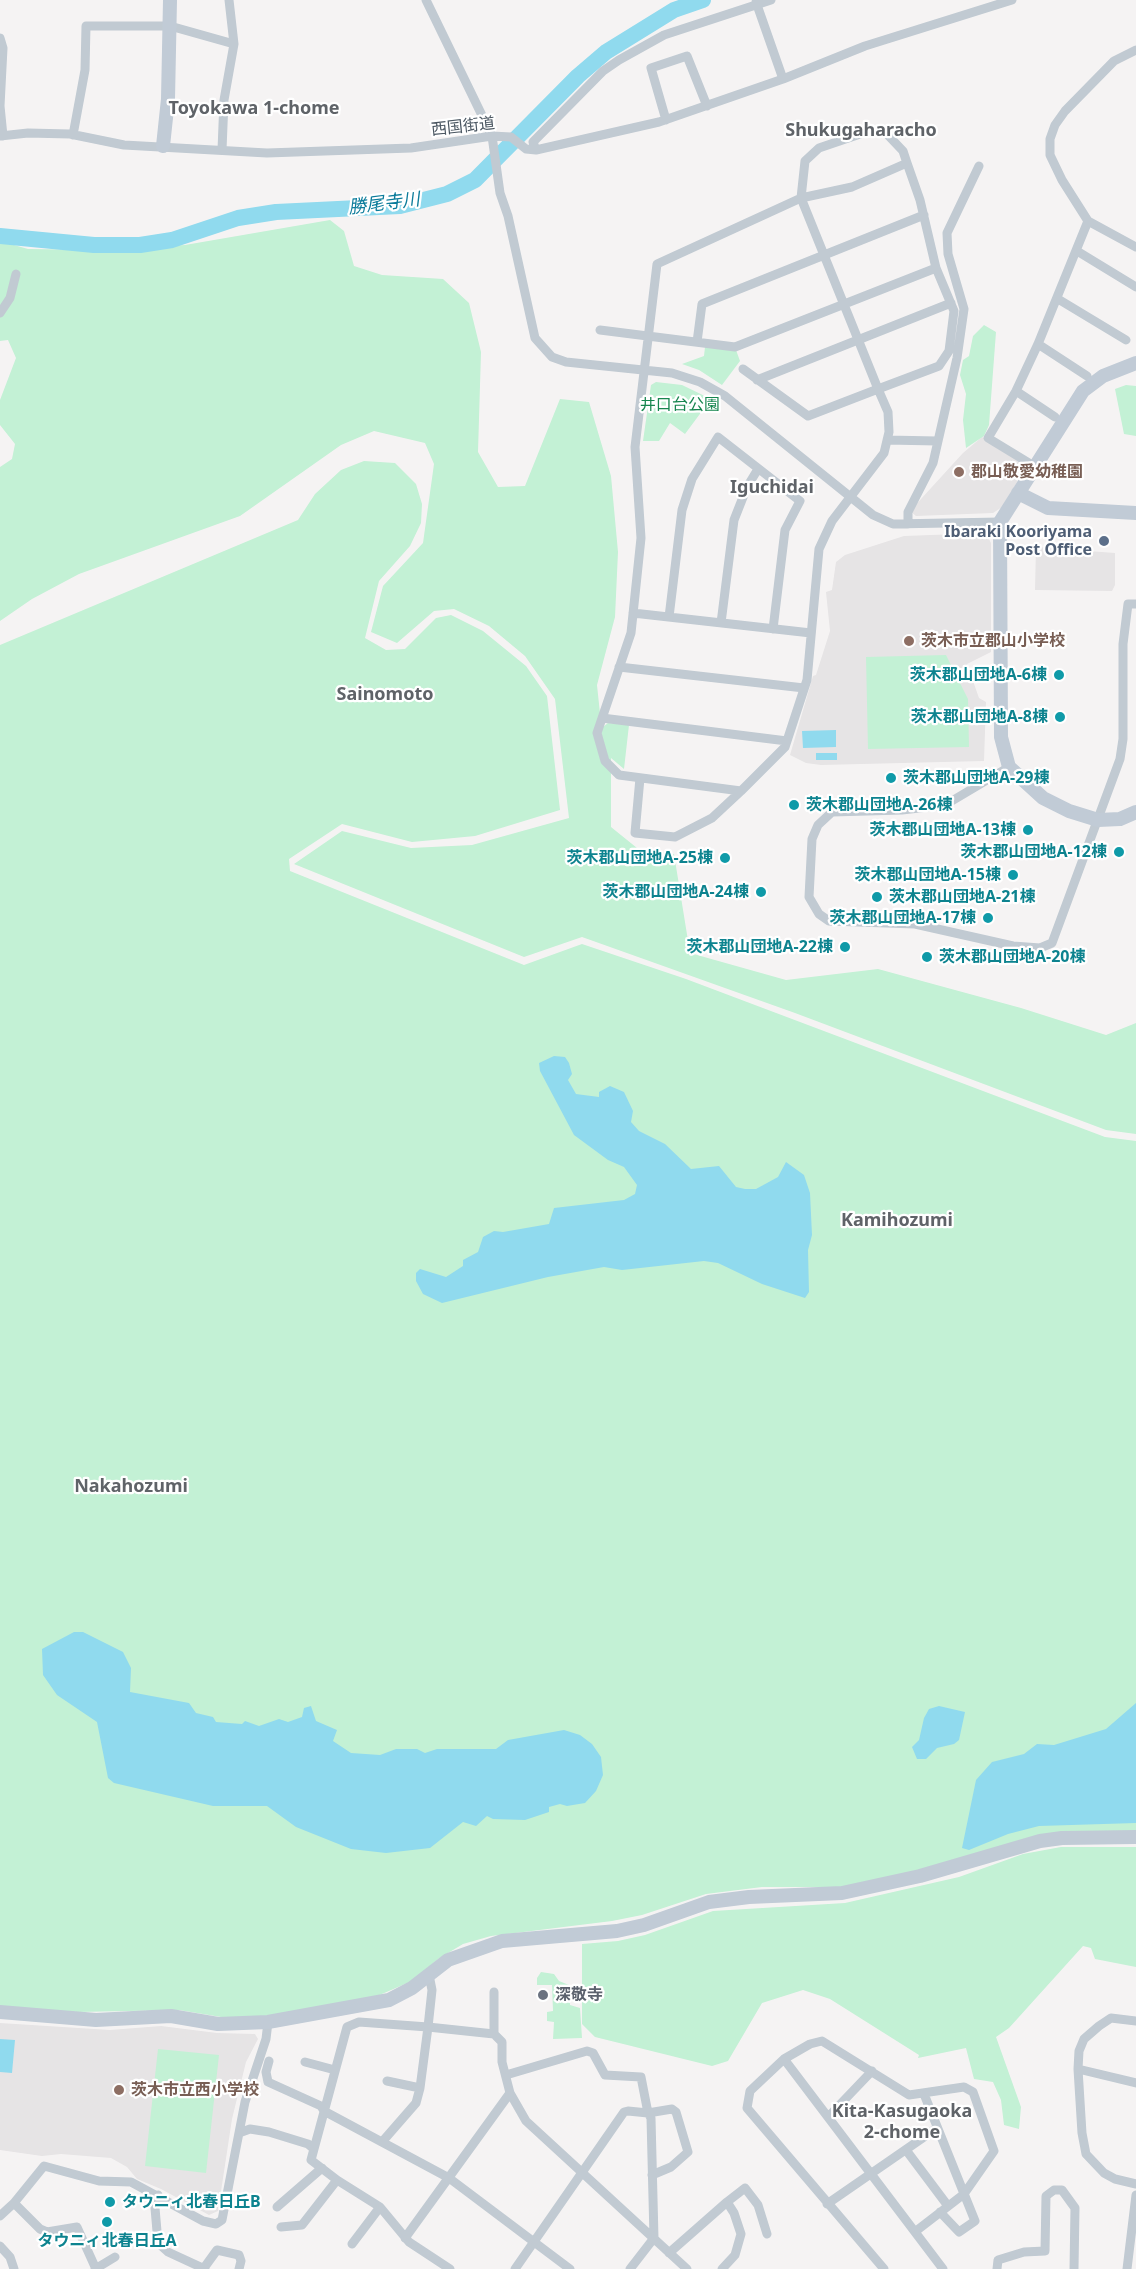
<!DOCTYPE html>
<meta charset="utf-8">
<style>
body{margin:0}
canvas{display:block;background:#f5f3f3}
</style>
<canvas width="1136" height="2269"></canvas>
<script>
const c = document.querySelector('canvas').getContext('2d');
c.lineJoin = 'round';
function fill(path, color) {
  c.fillStyle = color;
  c.fill(path, 'evenodd');
}
function toPath(rows) {
  const path = new Path2D();
  for (const r of rows) {
    path.moveTo(r[0], r[1]);
    for (let i = 2; i < r.length; i += 2) path.lineTo(r[i], r[i + 1]);
  }
  return path;
}
function trace(path, color, width, dash) {
  c.strokeStyle = color;
  c.lineWidth = width;
  c.lineCap = dash ? 'butt' : 'round';
  c.setLineDash(dash || []);
  c.stroke(path);
}
function label(font, color, halo, rows, align = 'center') {
  c.font = font + ' "Noto Sans","Noto Sans JP",sans-serif';
  c.lineWidth = 4.5;
  c.setLineDash([]);
  c.textBaseline = 'middle';
  c.strokeStyle = halo;
  c.fillStyle = color;
  for (const [text, x, y, turn = 0] of rows) {
    c.save();
    c.translate(x, y);
    c.rotate((+turn || 0) * Math.PI / 180);
    c.textAlign = isNaN(turn) ? turn : align;
    if (halo) c.strokeText(text, 0, 0);
    c.fillText(text, 0, 0);
    c.restore();
  }
}
const education = toPath([
 [982,437,1022,461,1022,474,1002,507,993,513,916,516,910,511,963,453],
 [986,533,991,543,991,652,967,664,979,698,986,702,984,761,821,765,806,763,790,755,813,676,816,675,830,631,826,592,832,590,836,562,845,555,904,536],
 [1036,547,1115,553,1115,585,1112,591,1035,590],
 [0,2023,110,2030,161,2026,217,2033,255,2034,258,2039,246,2062,232,2119,218,2211,209,2215,161,2189,137,2179,127,2167,111,2158,61,2154,42,2156,0,2150]
]);
const green = toPath([
 [330,220,344,231,354,266,382,275,443,279,469,303,481,352,478,452,498,487,525,486,560,399,589,402,611,476,618,552,615,617,597,685,601,723,603,727,608,723,629,725,624,769,611,758,611,827,637,848,674,854,690,953,786,980,878,969,1021,1008,1106,1035,1136,1023,1136,1134,1106,1130,795,1013,582,937,524,957,294,864,342,831,411,848,472,845,569,818,555,699,525,656,489,626,454,609,434,611,397,643,371,632,383,586,423,543,434,464,425,443,374,431,341,445,240,516,79,574,32,599,0,621,0,467,12,459,15,444,0,425,0,400,16,358,8,340,0,341,0,241,28,249,105,250,185,245],
 [984,325,996,332,989,425,984,436,966,448,963,420,966,394,960,375,963,360,969,356,973,336],
 [705,347,736,350,740,361,722,385,699,370,682,364,704,356],
 [656,382,682,385,711,399,685,434,670,423,659,441,643,441,651,385],
 [1126,385,1136,386,1136,436,1124,434,1115,389],
 [364,461,395,463,416,484,422,504,421,523,410,546,379,581,365,638,386,650,405,649,436,618,451,615,483,631,526,666,547,696,560,810,475,836,412,842,342,824,289,859,290,871,524,965,582,944,686,979,1105,1137,1136,1141,1136,1832,1070,1832,920,1871,842,1887,762,1887,706,1894,642,1915,612,1921,491,1936,463,1944,438,1959,412,1981,368,2000,249,2019,221,2017,179,2010,77,2012,0,2007,0,645,298,520,315,494,341,470],
 [946,655,968,699,969,747,868,749,866,657],
 [1061,1847,1136,1847,1136,1967,1095,1959,1091,1948,1083,1946,1009,2028,996,2037,1021,2107,1019,2129,1004,2125,1001,2100,993,2082,974,2079,966,2048,918,2058,919,2055,830,1999,803,1990,762,2003,728,2061,712,2066,595,2037,582,2024,582,1944,618,1941,645,1935,713,1911,845,1903,959,1877,1023,1854],
 [541,1972,554,1974,559,1981,569,1985,570,2005,580,2008,582,2038,553,2039,554,2022,547,2021,547,2012,553,2011,552,1985,537,1985,537,1978],
 [158,2049,219,2055,206,2173,145,2166]
]);
const water = toPath([
 [836,730,836,747,803,748,802,731],
 [816,753,837,753,837,760,816,760],
 [554,1056,565,1057,569,1063,572,1074,568,1080,576,1094,599,1097,599,1092,610,1086,624,1092,633,1111,631,1122,639,1131,665,1144,691,1169,719,1166,736,1187,745,1189,756,1189,778,1177,786,1162,804,1175,810,1193,812,1235,808,1250,809,1292,805,1298,762,1284,718,1263,704,1261,622,1270,604,1267,548,1277,442,1303,423,1294,416,1281,416,1273,420,1269,446,1277,463,1266,463,1260,478,1252,483,1237,494,1231,503,1232,549,1224,554,1208,624,1200,635,1194,637,1185,624,1167,608,1160,574,1135,540,1071,539,1063],
 [74,1632,83,1632,123,1652,131,1668,130,1692,189,1703,196,1713,213,1717,216,1722,242,1724,245,1721,259,1726,279,1719,288,1722,302,1717,304,1708,311,1706,316,1721,337,1730,333,1741,351,1753,380,1755,396,1749,417,1749,425,1753,437,1749,496,1749,508,1740,564,1730,580,1735,592,1744,601,1757,603,1775,596,1791,585,1803,567,1806,560,1804,549,1807,549,1812,525,1820,493,1819,487,1816,476,1826,463,1822,430,1848,386,1853,351,1849,296,1827,267,1806,213,1806,114,1783,108,1778,97,1722,57,1695,43,1675,42,1649],
 [1136,1703,1136,1823,1039,1826,1008,1834,969,1850,962,1848,976,1780,992,1762,1024,1754,1037,1744,1054,1745,1106,1729],
 [939,1706,965,1712,959,1740,954,1744,937,1748,926,1759,917,1759,912,1747,919,1740,924,1718,929,1709],
 [0,2039,15,2040,12,2073,0,2072]
]);
const river = toPath([
 [0,236,94,245,140,245,172,240,238,218,276,212,400,206,447,194,475,180,578,76,606,52,674,10,703,0]
]);
const street = toPath([
 [426,0,492,136,500,193,508,216,535,338,552,357,566,362,672,373,700,382,725,396,873,515,893,524,1000,522],
 [756,2,783,79],
 [0,38,3,48,0,106,3,136],
 [1136,50,1114,61,1065,111,1055,125,1050,139,1050,155,1062,180,1088,221,1136,247],
 [666,120,651,68,687,56,707,106],
 [73,135,85,70,86,26,170,26,234,44],
 [0,136,28,133,70,134,124,145,267,153,411,148,492,136,511,137,526,149,536,150,659,122,783,79,865,46,1012,0],
 [222,150,224,100,234,44,229,0],
 [536,150,533,142,603,71,619,60,664,35,771,0],
 [1077,251,1136,287],
 [1058,299,1126,340],
 [0,313,10,298,16,274],
 [600,330,735,347,936,268],
 [697,342,702,304,924,215],
 [1038,344,1087,376],
 [743,369,808,416,878,389,939,366,949,351,954,311,936,268,920,200,907,163,903,151,884,131,869,131,819,148,805,161,801,198,657,264,635,447,641,538,631,633,597,733,605,761,619,775,741,791,785,747,807,680,819,549,832,521,884,453,889,432,888,412,878,389,801,198,852,187,907,163],
 [757,380,951,303],
 [1016,391,1055,417],
 [887,440,937,441],
 [1034,466,988,438,1016,391,1038,344,1088,221],
 [908,524,908,512,933,463,957,358,964,309,948,254,947,233,979,166],
 [633,613,811,633],
 [669,617,682,510,692,479,718,437,800,501,785,530,773,629],
 [721,623,734,520,747,487,758,469],
 [619,667,804,688],
 [602,718,787,741],
 [1009,767,945,805,902,810,832,812,818,825,812,839,809,897,819,914,829,921,915,924,1013,946,1040,948,1052,943,1120,759,1123,739,1123,644,1128,604,1136,604],
 [640,778,635,833,675,837,712,818,741,791],
 [429,1975,432,1990,428,2027,494,2034,502,2042,502,2062,510,2093,526,2121,687,2269],
 [494,1992,494,2034],
 [1136,2021,1111,2018,1099,2026,1084,2039,1079,2051,1078,2069,1082,2133,1086,2154,1104,2173,1115,2179,1136,2184],
 [784,2059,943,2269],
 [269,2061,266,2072,268,2082,321,2106,324,2111,449,2178,570,2269],
 [305,2062,335,2070],
 [1078,2069,1136,2083],
 [506,2075,587,2051,593,2053,605,2075,641,2077,648,2113,672,2109,676,2112,688,2152,671,2167,652,2175],
 [387,2081,420,2088],
 [924,2094,975,2221,959,2232,940,2212],
 [829,2116,872,2071],
 [239,2133,250,2129,269,2132,308,2144,314,2149],
 [382,2142,416,2103,420,2088,428,2027,359,2022,347,2027,311,2160,337,2180,380,2207,409,2242,450,2269],
 [906,2150,948,2206],
 [158,2195,155,2208,158,2243,168,2252,205,2269],
 [727,2202,745,2188,758,2205,767,2234],
 [14,2203,40,2229,47,2232,77,2227,96,2269],
 [827,2204,937,2128],
 [277,2207,322,2168],
 [0,2216,14,2203,44,2166,99,2181,131,2182,203,2221,216,2224,222,2220,245,2102,266,2039,268,2022],
 [281,2227,302,2225,337,2180],
 [405,2238,510,2093],
 [352,2244,380,2207],
 [0,2246,10,2257,14,2269],
 [669,2253,727,2202,734,2213,741,2234,735,2255,722,2269],
 [204,2268,217,2250,239,2255,241,2261,239,2269],
 [95,2269,115,2257],
 [515,2269,624,2112,628,2111,648,2113,651,2118,654,2238,630,2269],
 [884,2269,747,2108,750,2091,784,2059,810,2044,822,2041,909,2095,964,2087,973,2092,994,2151,964,2194,916,2231],
 [997,2269,998,2260,1024,2252,1045,2251,1046,2196,1054,2190,1062,2190,1075,2208,1074,2269],
 [1127,2269,1136,2195]
]);
const secondary = toPath([
 [163,146,168,99,170,0],
 [1136,363,1103,376,1083,391,1000,522,1001,737,1009,767,1043,798,1069,811,1098,820,1120,819,1136,812],
 [1018,493,1048,508,1136,513],
 [0,2012,96,2020,171,2016,218,2024,268,2022,389,2000,412,1988,448,1960,502,1941,617,1931,644,1925,709,1902,749,1897,842,1893,920,1876,1040,1841,1062,1838,1136,1837]
]);
const markers = [
 [959,472,6,"#8d6e63"],
 [1104,541,6,"#5c6f8a"],
 [909,641,6,"#8d6e63"],
 [1059,675,6,"#0f9aa8"],
 [1060,717,6,"#0f9aa8"],
 [891,778,6,"#0f9aa8"],
 [794,805,6,"#0f9aa8"],
 [1028,830,6,"#0f9aa8"],
 [1119,852,6,"#0f9aa8"],
 [725,858,6,"#0f9aa8"],
 [1013,875,6,"#0f9aa8"],
 [761,892,6,"#0f9aa8"],
 [877,897,6,"#0f9aa8"],
 [988,918,6,"#0f9aa8"],
 [845,947,6,"#0f9aa8"],
 [927,957,6,"#0f9aa8"],
 [543,1995,6,"#6b7280"],
 [119,2090,6,"#8d6e63"],
 [110,2202,6,"#0f9aa8"],
 [107,2222,6,"#0f9aa8"]
];
const streetNames = [
 ["西国街道",463,127,-6]
];
const parkNames = [
 ["井口台公園",680,405]
];
const educationNames = [
 ["郡山敬愛幼稚園",971,472],
 ["茨木市立郡山小学校",921,641],
 ["茨木市立西小学校",131,2090]
];
const serviceNames = [
 ["Ibaraki Kooriyama",1092,532],
 ["Post Office",1092,550]
];
const cultureNames = [
 ["茨木郡山団地A-6棟",1047,675],
 ["茨木郡山団地A-8棟",1048,717],
 ["茨木郡山団地A-29棟",903,778,"left"],
 ["茨木郡山団地A-26棟",806,805,"left"],
 ["茨木郡山団地A-13棟",1016,830],
 ["茨木郡山団地A-12棟",1107,852],
 ["茨木郡山団地A-25棟",713,858],
 ["茨木郡山団地A-15棟",1001,875],
 ["茨木郡山団地A-24棟",749,892],
 ["茨木郡山団地A-21棟",889,897,"left"],
 ["茨木郡山団地A-17棟",976,918],
 ["茨木郡山団地A-22棟",833,947],
 ["茨木郡山団地A-20棟",939,957,"left"],
 ["タウニィ北春日丘B",122,2202,"left"],
 ["タウニィ北春日丘A",107,2241,"center"]
];
const worshipNames = [
 ["深敬寺",555,1995]
];
const neighbourhoodNames = [
 ["Toyokawa 1-chome",254,109],
 ["Shukugaharacho",861,131],
 ["Iguchidai",772,488],
 ["Sainomoto",385,695],
 ["Kamihozumi",897,1221],
 ["Nakahozumi",131,1487],
 ["Kita-Kasugaoka",902,2112],
 ["2-chome",902,2133]
];
const waterNames = [
 ["勝尾寺川",384,204,-7]
];
fill(education, '#e6e4e5');
fill(green, '#c3f1d5');
fill(water, '#90daee');
trace(river, '#90daee', 16);
trace(street, '#c1cad2', 9);
trace(secondary, '#c1cbd6', 14);
for (const [x, y, r, color] of markers) {
  const dot = new Path2D();
  dot.arc(x, y, r, 0, 2 * Math.PI);
  c.fillStyle = color;
  c.fill(dot);
  trace(dot, '#fff', 2);
}
label('16px', '#4a5661', '#fff', streetNames);
label('16px', '#17864f', '#fff', parkNames);
label('bold 16px', '#785e54', '#fff', educationNames, 'left');
label('bold 16px', '#4e5e75', '#fff', serviceNames, 'right');
label('bold 16px', '#0d838f', '#fff', cultureNames, 'right');
label('bold 16px', '#5b616d', '#fff', worshipNames, 'left');
label('bold 18px', '#5f6368', '#fff', neighbourhoodNames);
label('italic 18px', '#0c7c9b', '#fff', waterNames);
</script>
